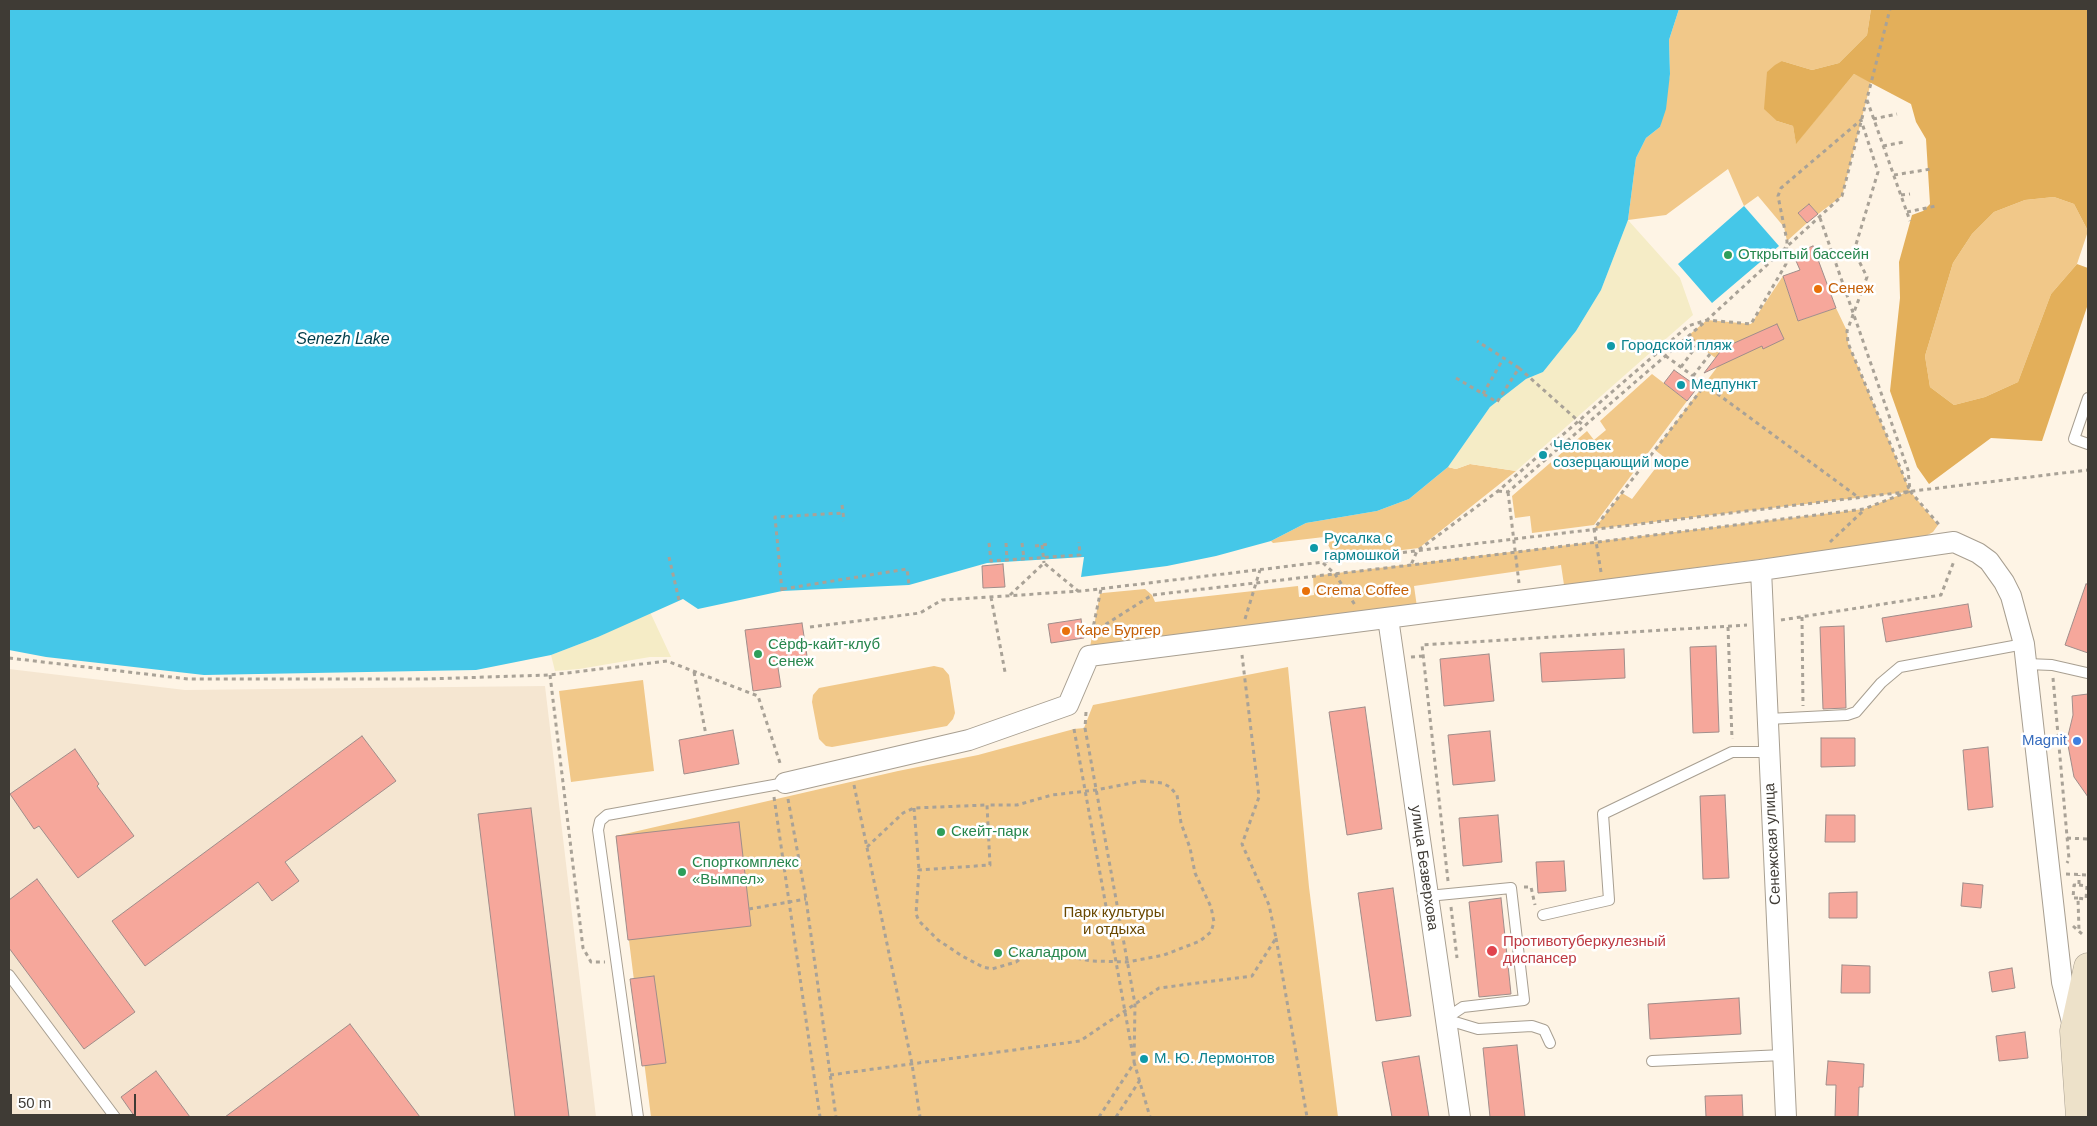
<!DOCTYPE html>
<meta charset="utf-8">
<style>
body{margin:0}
#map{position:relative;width:2097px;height:1126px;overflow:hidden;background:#fef4e5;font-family:Arial,sans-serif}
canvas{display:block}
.frame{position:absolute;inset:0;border:10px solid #3f3b35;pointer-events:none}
.scale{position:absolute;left:10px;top:1094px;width:126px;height:22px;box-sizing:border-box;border:2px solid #3f3b35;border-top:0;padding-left:6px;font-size:15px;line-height:18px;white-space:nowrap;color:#3f3b35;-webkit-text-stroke:4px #fff;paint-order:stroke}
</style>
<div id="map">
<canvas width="2097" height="1126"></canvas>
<div class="frame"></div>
<div class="scale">50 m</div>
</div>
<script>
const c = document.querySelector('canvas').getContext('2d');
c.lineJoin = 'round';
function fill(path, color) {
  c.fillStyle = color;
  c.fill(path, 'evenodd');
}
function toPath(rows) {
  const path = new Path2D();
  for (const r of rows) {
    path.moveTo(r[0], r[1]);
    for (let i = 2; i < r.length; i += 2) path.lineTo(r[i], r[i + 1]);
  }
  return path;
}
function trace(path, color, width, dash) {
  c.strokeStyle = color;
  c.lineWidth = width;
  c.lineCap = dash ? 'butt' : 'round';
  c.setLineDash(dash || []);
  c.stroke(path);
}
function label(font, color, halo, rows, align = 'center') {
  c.font = font + ' Arial,sans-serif';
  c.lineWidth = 5;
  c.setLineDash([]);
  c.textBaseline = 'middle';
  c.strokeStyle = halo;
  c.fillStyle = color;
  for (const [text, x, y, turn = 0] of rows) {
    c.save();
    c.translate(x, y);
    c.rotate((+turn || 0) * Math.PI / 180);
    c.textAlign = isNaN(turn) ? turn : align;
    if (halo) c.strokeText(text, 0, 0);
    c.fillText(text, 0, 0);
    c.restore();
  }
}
const built = toPath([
 [9,669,185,690,545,686,596,1117,9,1117]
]);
const green = toPath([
 [1679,9,1871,9,1867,35,1839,63,1812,70,1782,61,1777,121,1793,126,1796,143,1854,74,1871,82,1842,196,1818,214,1809,204,1798,213,1807,223,1787,241,1784,227,1758,196,1744,206,1728,169,1666,215,1628,220,1636,158,1646,138,1660,127,1670,74,1669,40],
 [2054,197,2074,204,2088,231,2077,264,2051,294,2018,382,1985,397,1954,405,1930,387,1925,356,1953,263,1972,234,1994,212,2025,200],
 [1783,276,1798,321,1836,308,1847,331,1848,343,1910,491,1938,525,1933,532,1922,538,1564,585,1561,565,1414,586,1417,607,1090,647,1100,594,1103,593,1145,589,1152,595,1155,602,1298,586,1299,597,1314,595,1313,576,1864,509,1907,492,1594,529,1622,493,1632,499,1664,457,1655,450,1721,362,1699,346,1689,335,1707,320,1751,324],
 [1652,374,1687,401,1594,525,1532,533,1530,516,1515,518,1512,496,1587,431,1594,440,1606,430,1600,421],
 [1470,464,1516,471,1419,548,1335,558,1324,537,1273,543,1271,541,1306,523,1377,511,1409,499,1448,467,1456,469],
 [934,666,943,668,949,675,955,713,953,719,947,726,832,747,826,746,819,739,812,702,813,695,819,688],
 [1288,667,1309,887,1338,1117,651,1117,616,836,898,771,978,755,1074,729,1084,728,1093,705],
 [643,680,654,771,571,782,559,691]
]);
const forest = toPath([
 [1871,9,2088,9,2088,231,2074,204,2054,197,2025,200,1994,212,1972,234,1953,263,1925,356,1930,387,1954,405,1985,397,2018,382,2051,294,2077,264,2088,268,2088,304,2042,441,1991,438,1929,484,1917,467,1890,391,1900,298,1899,262,1912,215,1923,211,1930,204,1926,139,1916,122,1911,104,1854,74,1796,144,1793,126,1777,121,1764,109,1767,72,1775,65,1782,61,1812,70,1839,63,1867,35]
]);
const sand = toPath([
 [1628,220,1680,278,1693,315,1516,471,1470,464,1456,469,1448,467,1490,407,1526,379,1543,372,1576,331,1601,290],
 [650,612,671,657,650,657,579,669,555,671,551,655,598,637]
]);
const water = toPath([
 [9,9,1679,9,1669,40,1670,74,1666,109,1660,127,1646,138,1636,158,1628,220,1601,290,1576,331,1543,372,1526,379,1490,407,1448,467,1409,499,1377,511,1306,523,1271,541,1216,556,1167,566,1081,577,1084,557,987,563,909,585,782,591,698,609,683,599,598,637,551,655,476,670,204,675,46,657,9,650],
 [1744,206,1779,246,1712,303,1678,264]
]);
const building = toPath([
 [1809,204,1818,214,1807,223,1798,213,1809,204],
 [1813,246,1836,308,1798,321,1783,276,1800,270,1793,254,1813,246],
 [1777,324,1784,339,1763,349,1762,346,1704,373,1723,348,1777,324],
 [1674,370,1698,387,1687,401,1664,383,1674,370],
 [1003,564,1005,587,983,588,982,566,1003,564],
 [2086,584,2088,584,2088,653,2065,645,2086,584],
 [1968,604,1972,627,1886,642,1882,618,1968,604],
 [1081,619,1084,638,1051,643,1048,624,1081,619],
 [802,623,807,656,777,661,781,687,753,691,745,630,802,623],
 [1844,626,1846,708,1823,709,1820,627,1844,626],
 [1716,646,1719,732,1693,733,1690,647,1716,646],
 [1624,649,1625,678,1542,682,1540,653,1624,649],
 [1489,654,1494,701,1444,706,1440,659,1489,654],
 [2088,694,2088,797,2074,777,2067,740,2073,715,2072,696,2088,694],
 [1365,707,1382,829,1347,835,1329,712,1365,707],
 [733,730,739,764,684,774,679,740,733,730],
 [1490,731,1495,781,1453,785,1448,735,1490,731],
 [362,736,396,781,285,862,299,881,272,901,258,882,145,966,112,921,362,736],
 [1821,738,1855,738,1855,766,1821,767,1821,738],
 [1988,747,1993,807,1968,810,1963,750,1988,747],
 [75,749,99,784,97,786,134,836,78,878,39,826,34,829,10,794,75,749],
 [1725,795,1729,878,1703,879,1700,796,1725,795],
 [531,808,569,1117,515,1117,478,814,531,808],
 [1498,815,1502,862,1463,866,1459,818,1498,815],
 [1826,815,1855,815,1855,842,1825,842,1826,815],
 [739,822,751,926,628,940,616,836,739,822],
 [1564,861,1566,891,1538,893,1536,862,1564,861],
 [37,879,135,1012,84,1049,9,948,9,900,37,879],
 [1963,883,1983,885,1981,908,1961,906,1963,883],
 [1393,888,1411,1016,1376,1021,1358,893,1393,888],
 [1857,892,1857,918,1829,918,1829,893,1857,892],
 [1501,898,1511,994,1479,997,1469,902,1501,898],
 [1842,965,1870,966,1870,993,1841,993,1842,965],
 [2012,968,2015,988,1992,992,1989,972,2012,968],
 [654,976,666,1063,642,1066,630,979,654,976],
 [1739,998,1741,1034,1650,1039,1648,1004,1739,998],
 [350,1024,420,1117,225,1117,350,1024],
 [2025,1032,2028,1058,1999,1061,1996,1036,2025,1032],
 [1517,1045,1525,1117,1490,1117,1483,1048,1517,1045],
 [1419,1056,1429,1117,1392,1117,1382,1062,1419,1056],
 [1828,1061,1864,1064,1863,1087,1859,1087,1858,1117,1835,1117,1836,1085,1826,1085,1828,1061],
 [156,1071,190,1117,135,1117,121,1097,156,1071],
 [1742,1095,1743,1117,1706,1117,1705,1096,1742,1095]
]);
const path = toPath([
 [1867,100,1910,221],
 [1873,119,1897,114],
 [1883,146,1904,142],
 [1894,175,1931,169],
 [1901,195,1910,194],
 [1907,212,1936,206],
 [1820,218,1908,470,1910,491,1941,527],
 [1659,351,1858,497],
 [1681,367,1697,345,1689,335],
 [1519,368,1584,426],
 [1693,376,1710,354],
 [1456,378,1497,402,1519,368,1477,341],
 [1483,394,1503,359],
 [1498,491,1508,492,1707,320,1842,196,1890,9],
 [1508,492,1519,583],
 [842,505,844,521],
 [1830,542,1864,510],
 [989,543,991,561,1080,555,1079,542],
 [1006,543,1007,560],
 [1022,543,1024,559],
 [1042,545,1044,563],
 [1035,546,1049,544],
 [669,557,679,600],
 [1323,563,1335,574,1355,605],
 [1601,572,1594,529,1705,385],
 [783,589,907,569,909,585],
 [782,591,775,517,843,513],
 [1010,595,1044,563,1078,591],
 [991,597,1005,672],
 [1802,617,1803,706],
 [1245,619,1260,570],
 [1781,620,1941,595,1954,561],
 [810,627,920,613,942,600,1082,591,2088,470],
 [1728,627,1732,739],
 [1092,633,1152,595,1411,565,1864,509,1910,491,1848,343,1847,331,1867,277,1854,251,1878,172,1861,120,1781,188,1778,196,1787,241,1786,264,1751,324,1707,320,1688,326,1498,491,1417,551,1411,565],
 [1092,633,1101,589],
 [1411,657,1423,656],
 [9,658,188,679,425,679,550,675,667,661,758,696,781,766],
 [694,672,706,735],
 [550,675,583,948,591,962,605,962],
 [2053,678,2069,859,2067,863],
 [1086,712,1085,728,1135,1004,1134,1063,1099,1117],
 [1074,729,1133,1056],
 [1142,781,1162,783,1170,787,1177,795,1181,823,1190,848,1195,873,1211,907,1214,922,1211,932,1200,941,1164,955,1127,962,1092,961,1049,953,1024,956,1016,962,992,969,983,967,962,956,938,940,919,921,916,914,919,870,990,865,987,805,1017,805,1052,795,1096,790,1142,781],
 [854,785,912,1064,920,1117],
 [774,797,820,1117],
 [788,799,806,899,836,1117],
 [914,808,919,870],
 [2067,838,2088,839],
 [867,847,903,813,914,808,987,805],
 [2066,874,2088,875],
 [1448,881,1422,645,1747,625],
 [2079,885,2087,886,2086,899,2078,898,2079,931],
 [1524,887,1531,887,1535,905],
 [2078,898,2073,898,2074,885,2079,885,2079,875],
 [1451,907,1457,958],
 [749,909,806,899],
 [2073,926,2082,934],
 [1276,938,1307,1117],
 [1134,1062,1150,1117],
 [830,1075,1080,1041,1159,988,1252,976,1276,938,1269,905,1242,844,1259,797,1242,655],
 [1116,1117,1140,1080]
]);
const lane = toPath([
 [2088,398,2074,439,2088,444],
 [2027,664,2052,665,2087,673],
 [1768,719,1847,715,1856,712,1881,683,1900,667,2024,644],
 [1428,896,1511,888,1524,1000,1463,1007,1445,1019],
 [1543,915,1609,900,1603,814,1732,752,1769,752],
 [9,975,115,1117],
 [1445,1019,1478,1029,1532,1026,1544,1030,1550,1043],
 [1652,1061,1783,1055],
 [638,1117,598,830,600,821,607,815,785,783]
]);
const street = toPath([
 [1761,570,1786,1117],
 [1388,618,1460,1117],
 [785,783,969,740,1068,705,1089,656,1761,570,1954,542,1978,553,1989,561,2004,582,2011,596,2024,644,2062,982,2073,1026]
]);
const secondary = toPath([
 [2080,1117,2074,1031,2088,967]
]);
const markers = [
 [1728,255,5,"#2e9e5b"],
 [1818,289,5,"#e8710a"],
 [1611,346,5,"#0f9aa8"],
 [1681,385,5,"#0f9aa8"],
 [1543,455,5,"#0f9aa8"],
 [1314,548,5,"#0f9aa8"],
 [1306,591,5,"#e8710a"],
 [1066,631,5,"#e8710a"],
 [758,654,5,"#2e9e5b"],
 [2077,741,5,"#3f7fe0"],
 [941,832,5,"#2e9e5b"],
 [682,872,5,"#2e9e5b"],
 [1492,951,6,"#e0444e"],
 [998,953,5,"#2e9e5b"],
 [1144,1059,5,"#0f9aa8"]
];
const leisureNames = [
 ["Открытый бассейн",1738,255],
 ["Сёрф-кайт-клуб",768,645],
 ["Сенеж",768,662],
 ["Скейт-парк",951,832],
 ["Спорткомплекс",692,863],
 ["«Вымпел»",692,880],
 ["Скаладром",1008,953]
];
const foodNames = [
 ["Сенеж",1828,289],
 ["Crema Coffee",1316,591],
 ["Каре Бургер",1076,631]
];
const cultureNames = [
 ["Городской пляж",1621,346],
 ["Медпункт",1691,385],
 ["Человек",1553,446],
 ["созерцающий море",1553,463],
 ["Русалка с",1324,539],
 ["гармошкой",1324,556],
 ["М. Ю. Лермонтов",1154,1059]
];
const shopNames = [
 ["Magnit",2067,741]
];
const streetNames = [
 ["Сенежская улица",1773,844,-93],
 ["улица Безверхова",1424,868,82]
];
const parkNames = [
 ["Парк культуры",1114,913],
 ["и отдыха",1114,930]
];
const healthNames = [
 ["Противотуберкулезный",1503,942],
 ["диспансер",1503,959]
];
const waterNames = [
 ["Senezh Lake",343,340]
];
fill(built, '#f5e6d1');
fill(green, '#f1c889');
fill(forest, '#e3af5a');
fill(sand, '#f5ecc6');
fill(water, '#45c7e8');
fill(building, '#f6a79b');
trace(building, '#a08d8a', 1);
trace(lane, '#a89f91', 12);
trace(street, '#a89f91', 22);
trace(secondary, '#a89f91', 29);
trace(path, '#a9a297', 3, [4, 4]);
trace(lane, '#fff', 10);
trace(street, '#fff', 20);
trace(secondary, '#ede1c9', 28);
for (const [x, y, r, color] of markers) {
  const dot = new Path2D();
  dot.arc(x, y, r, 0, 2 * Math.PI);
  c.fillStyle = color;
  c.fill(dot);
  trace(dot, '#fff', 2);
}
label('15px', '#27864d', '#fff', leisureNames, 'left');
label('15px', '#c56008', '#fff', foodNames, 'left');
label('15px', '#0d838f', '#fff', cultureNames, 'left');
label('15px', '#366cbe', '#fff', shopNames, 'right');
label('15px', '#3f3b35', '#fff', streetNames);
label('15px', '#6a4800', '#fff', parkNames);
label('15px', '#be3a42', '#fff', healthNames, 'left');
label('italic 16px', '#003d4a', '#fff', waterNames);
</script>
